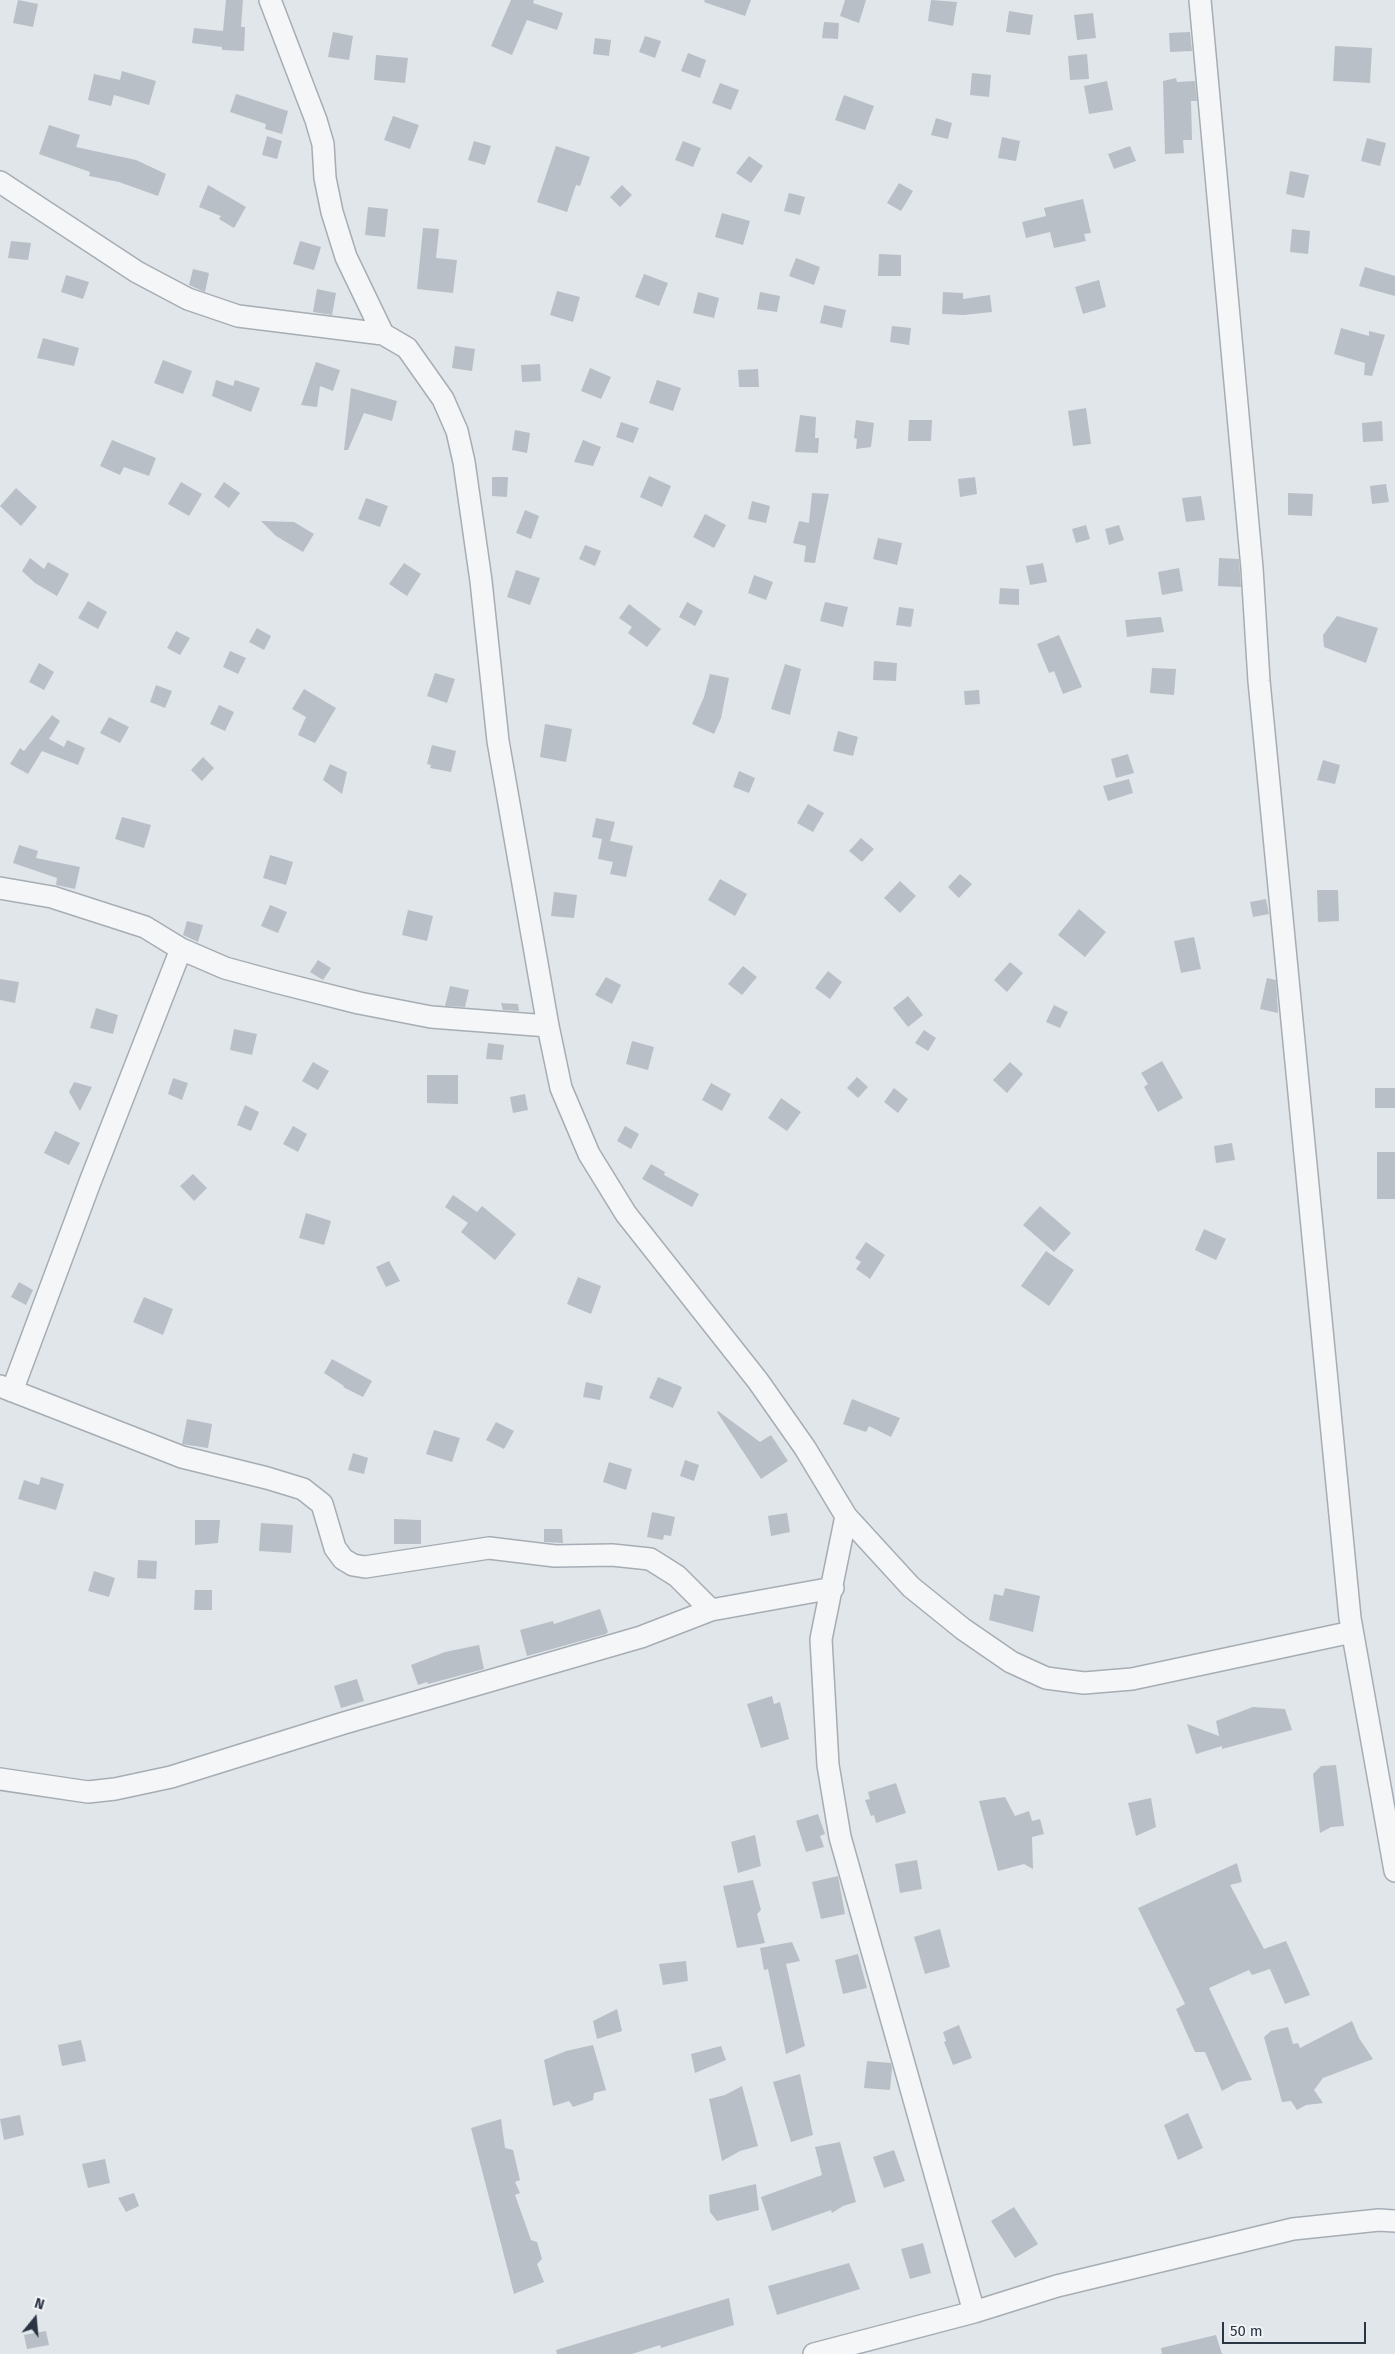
<!DOCTYPE html>
<style>
body{margin:0}
#map{position:relative;width:1395px;height:2354px;overflow:hidden;background:#e1e6ea;font-family:"Fira Sans",sans-serif}
canvas{display:block}
.north{position:absolute;left:10px;top:2294px;width:50px;height:50px;-webkit-text-stroke:4px #f1f4f7;paint-order:stroke;rotate:17deg;font-size:14px;font-weight:700;line-height:20px;text-align:center;color:#293542}
.north::after{content:'';display:block;margin:auto;width:18px;height:22px;background:#293542;clip-path:polygon(50% 0,100% 100%,50% 72%,0 100%)}
.scale{position:absolute;left:1222px;top:2322px;width:144px;height:22px;box-sizing:border-box;border:2px solid #293542;border-top:0;padding-left:6px;font-size:15px;line-height:18px;white-space:nowrap;color:#293542;-webkit-text-stroke:4px #f1f4f7;paint-order:stroke}
</style>
<div id="map">
<canvas width="1395" height="2354"></canvas>
<div class="north">N</div>
<div class="scale">50 m</div>
</div>
<script>
const c = document.querySelector('canvas').getContext('2d');
c.lineJoin = 'round';
function fill(path, color) {
  c.fillStyle = color;
  c.fill(path, 'evenodd');
}
function toPath(rows) {
  const path = new Path2D();
  for (const r of rows) {
    path.moveTo(r[0], r[1]);
    for (let i = 2; i < r.length; i += 2) path.lineTo(r[i], r[i + 1]);
  }
  return path;
}
function trace(path, color, width, dash) {
  c.strokeStyle = color;
  c.lineWidth = width;
  c.lineCap = dash ? 'butt' : 'round';
  c.setLineDash(dash || []);
  c.stroke(path);
}
const building = toPath([
 [18,0,38,4,33,27,13,23],
 [226,0,243,0,241,27,245,27,244,51,222,50,222,47,192,43,194,28,223,31],
 [511,0,534,0,533,3,563,13,557,30,527,20,512,55,491,46],
 [705,0,751,0,745,16,704,2],
 [845,0,866,0,859,23,840,16],
 [931,0,957,2,953,26,928,21],
 [1009,11,1033,15,1030,35,1006,32],
 [1093,13,1096,38,1077,40,1074,15],
 [824,22,839,23,838,39,822,38],
 [333,32,353,36,349,60,328,57],
 [1190,32,1192,51,1170,52,1169,33],
 [645,36,661,41,655,58,639,52],
 [595,38,611,40,609,56,593,54],
 [1335,46,1372,48,1370,83,1333,81],
 [688,53,706,60,700,78,681,71],
 [1087,54,1089,79,1070,80,1068,56],
 [376,55,408,58,405,83,374,80],
 [122,71,156,81,149,105,114,95,111,106,88,100,94,74,120,80],
 [972,73,991,75,989,97,970,95],
 [1176,78,1177,82,1195,81,1197,101,1191,101,1192,140,1183,140,1184,153,1165,154,1163,81],
 [1107,81,1113,110,1089,114,1084,86],
 [720,83,739,90,731,110,712,103],
 [236,94,288,111,282,134,265,129,266,124,230,112],
 [844,95,874,106,865,130,835,120],
 [393,116,419,125,410,149,384,140],
 [936,118,952,123,948,139,931,135],
 [49,125,80,135,76,147,136,160,166,174,158,196,119,182,89,176,90,172,39,154],
 [267,136,282,141,277,159,262,155],
 [1002,137,1020,141,1016,161,998,158],
 [1367,138,1386,143,1380,166,1361,161],
 [474,141,491,146,485,165,468,160],
 [683,141,701,148,693,167,675,160],
 [556,146,590,157,580,186,576,185,567,212,537,202],
 [1130,146,1136,161,1114,169,1108,154],
 [749,156,763,166,751,183,736,173],
 [1290,171,1309,175,1304,198,1286,194],
 [899,183,913,191,901,211,887,203],
 [208,185,246,207,234,228,219,219,221,216,199,207],
 [622,185,632,195,620,207,610,197],
 [789,193,805,197,800,215,784,211],
 [1083,199,1091,233,1084,234,1086,241,1054,248,1050,232,1026,238,1022,222,1046,216,1044,208],
 [368,207,388,209,385,237,365,235],
 [722,213,750,221,743,245,715,237],
 [423,228,439,229,436,258,457,260,453,293,417,289],
 [1292,229,1310,231,1308,254,1290,252],
 [11,241,31,243,28,260,8,258],
 [300,241,321,247,314,270,293,264],
 [879,254,901,255,901,276,878,276],
 [796,258,820,267,814,285,789,276],
 [1365,267,1395,276,1395,296,1359,286],
 [193,269,209,273,205,292,189,285],
 [644,274,668,283,659,306,635,297],
 [66,275,89,282,83,299,61,292],
 [1099,280,1106,307,1083,314,1075,287],
 [317,289,336,293,332,315,313,312],
 [557,291,580,297,573,322,550,315],
 [698,292,719,298,714,318,693,313],
 [760,292,780,296,777,312,757,309],
 [943,292,963,293,963,299,990,295,992,312,964,315,942,314],
 [824,305,846,310,842,328,820,323],
 [892,326,911,328,909,345,890,342],
 [1341,328,1369,336,1369,331,1385,335,1372,376,1364,375,1365,363,1334,354],
 [43,338,79,348,74,366,37,358],
 [455,346,475,349,472,371,452,368],
 [163,360,192,371,183,394,154,383],
 [316,362,340,370,333,391,320,386,317,407,301,405],
 [540,364,541,381,522,382,521,365],
 [590,368,611,377,601,399,581,391],
 [758,369,759,387,739,387,738,370],
 [216,380,233,386,235,380,260,388,251,412,212,396],
 [657,380,681,388,673,411,649,403],
 [351,388,397,401,392,421,364,413,348,450,344,450],
 [1086,408,1091,444,1073,446,1068,411],
 [800,415,816,417,815,438,819,438,818,453,795,452],
 [856,420,874,423,871,447,856,449,857,439,854,438],
 [909,420,932,420,931,441,908,441],
 [1382,421,1383,441,1363,442,1362,423],
 [621,422,639,428,633,443,616,437],
 [515,430,530,433,527,453,512,450],
 [112,440,156,458,149,476,124,467,120,475,100,466],
 [583,440,601,447,593,466,574,462],
 [649,476,671,486,662,507,640,497],
 [492,477,508,477,507,497,492,496],
 [975,477,977,494,960,497,958,479],
 [181,482,202,494,189,516,168,504],
 [224,482,240,493,229,508,214,497],
 [1386,484,1389,502,1372,504,1370,486],
 [16,488,37,507,21,526,0,506],
 [812,493,829,494,815,563,804,562,806,546,793,543,799,521,809,523],
 [1288,493,1313,494,1312,516,1288,515],
 [1201,496,1205,520,1186,522,1182,498],
 [366,498,388,506,380,527,358,519],
 [752,501,770,506,766,523,748,519],
 [525,510,539,516,531,539,516,533],
 [705,514,726,525,714,548,693,537],
 [261,521,294,522,314,534,303,552,276,536],
 [1086,525,1090,539,1076,543,1072,529],
 [1119,525,1124,540,1109,545,1105,529],
 [878,538,902,543,897,565,873,559],
 [585,545,601,551,595,566,579,559],
 [30,558,44,569,48,562,69,574,57,596,35,583,22,571],
 [1219,558,1239,559,1241,587,1218,586],
 [404,563,421,574,407,596,389,584],
 [1043,563,1047,582,1030,585,1026,566],
 [1179,568,1183,591,1162,595,1158,572],
 [516,570,540,578,530,605,507,597],
 [754,575,773,582,766,600,748,593],
 [1000,588,1019,589,1019,605,999,604],
 [88,601,107,612,98,629,78,618],
 [687,602,703,611,695,626,679,617],
 [825,602,848,607,843,627,820,621],
 [629,604,661,629,647,647,628,633,632,627,619,618],
 [899,607,914,609,911,627,896,625],
 [1337,616,1378,628,1366,663,1324,647,1323,635],
 [1161,617,1164,632,1127,637,1125,620],
 [257,628,271,636,264,650,249,642],
 [176,631,190,638,180,655,167,648],
 [1059,635,1082,687,1063,694,1054,671,1049,673,1037,644],
 [230,651,246,658,238,674,223,667],
 [874,661,897,663,896,681,873,680],
 [39,663,54,672,44,690,29,682],
 [785,664,801,669,790,715,771,709],
 [1152,668,1176,669,1174,695,1150,693],
 [435,673,455,679,447,703,427,696],
 [710,674,729,678,721,718,714,734,692,724,704,697],
 [156,685,172,691,165,708,150,702],
 [304,689,336,708,315,743,298,735,306,717,292,709],
 [979,690,980,704,965,705,964,691],
 [219,705,234,712,225,731,210,724],
 [52,715,60,721,49,739,64,747,67,740,85,748,78,765,42,751,28,774,10,764,20,748,24,751],
 [109,717,129,727,120,743,100,733],
 [545,724,572,729,566,762,540,757],
 [838,731,858,737,853,756,833,751],
 [432,745,456,751,451,772,430,768,431,765,427,764],
 [1128,754,1134,773,1116,778,1111,759],
 [203,757,214,768,202,781,191,770],
 [1323,760,1340,765,1335,784,1317,780],
 [330,764,347,772,342,794,323,780],
 [739,771,755,778,749,793,733,787],
 [1129,779,1133,793,1108,801,1103,786],
 [808,804,824,813,813,832,797,823],
 [122,817,151,825,144,848,115,839],
 [596,818,615,822,610,841,633,846,626,877,610,874,613,862,598,859,602,839,592,837],
 [861,838,874,849,862,862,849,851],
 [19,845,38,851,36,858,80,867,75,889,56,885,57,878,13,863],
 [270,855,293,862,286,885,263,878],
 [960,874,972,884,959,898,948,887],
 [720,879,747,894,735,916,708,900],
 [900,881,916,896,900,913,884,898],
 [1317,890,1338,890,1339,921,1318,922],
 [554,892,577,895,574,918,551,916],
 [1266,899,1269,914,1253,917,1250,902],
 [270,905,287,912,278,933,261,926],
 [1079,909,1106,932,1085,957,1058,935],
 [408,910,433,916,427,941,402,935],
 [187,921,203,925,198,942,183,935],
 [1194,937,1201,969,1181,973,1174,941],
 [318,960,331,968,323,980,310,972],
 [1010,962,1023,973,1007,992,994,980],
 [743,966,757,977,742,995,728,984],
 [828,971,842,982,830,999,815,988],
 [606,977,621,985,612,1004,595,995],
 [1267,978,1276,980,1278,1013,1260,1009],
 [0,979,19,982,15,1003,0,1000],
 [450,986,469,990,465,1007,445,1006],
 [908,996,923,1015,908,1027,893,1008],
 [501,1003,518,1004,519,1011,503,1010],
 [1054,1005,1068,1012,1060,1028,1046,1022],
 [96,1008,118,1015,113,1034,90,1028],
 [234,1029,257,1034,252,1055,230,1050],
 [924,1030,936,1038,928,1051,915,1043],
 [632,1041,654,1047,648,1070,626,1064],
 [488,1043,504,1045,502,1060,486,1059],
 [1162,1061,1183,1098,1158,1112,1144,1087,1148,1084,1141,1073],
 [313,1062,329,1071,318,1090,302,1081],
 [1010,1062,1023,1074,1007,1093,993,1080],
 [427,1075,458,1075,458,1104,427,1103],
 [857,1077,868,1087,858,1098,847,1088],
 [173,1078,188,1083,182,1100,168,1094],
 [74,1082,92,1087,80,1111,69,1092],
 [711,1083,731,1094,722,1111,702,1100],
 [894,1088,908,1099,898,1113,884,1102],
 [1375,1088,1395,1088,1395,1108,1375,1108],
 [525,1094,528,1110,513,1113,510,1097],
 [781,1098,801,1112,787,1131,768,1118],
 [245,1105,259,1112,251,1131,237,1125],
 [293,1126,307,1134,298,1152,283,1144],
 [625,1126,639,1134,631,1149,617,1141],
 [55,1131,80,1143,69,1165,44,1153],
 [1232,1143,1235,1160,1216,1163,1214,1146],
 [1377,1152,1395,1152,1395,1199,1377,1199],
 [651,1164,665,1172,664,1175,699,1194,692,1207,642,1179],
 [193,1174,207,1188,194,1201,180,1186],
 [453,1195,477,1212,482,1206,516,1234,495,1260,461,1232,468,1223,445,1207],
 [1040,1206,1071,1233,1054,1252,1023,1225],
 [306,1213,331,1221,324,1245,299,1238],
 [1204,1229,1226,1239,1216,1260,1195,1250],
 [866,1242,885,1255,870,1279,856,1269,861,1262,855,1258],
 [1046,1251,1074,1270,1049,1306,1021,1286],
 [389,1261,400,1281,386,1287,376,1267],
 [578,1277,601,1286,591,1314,567,1304],
 [19,1282,33,1290,26,1305,11,1297],
 [144,1297,173,1309,163,1335,133,1322],
 [332,1359,372,1381,363,1397,343,1387,344,1386,324,1373],
 [658,1377,682,1387,673,1408,649,1398],
 [586,1382,603,1386,600,1400,583,1397],
 [852,1399,900,1418,891,1437,869,1426,866,1432,843,1424],
 [718,1411,760,1442,771,1435,788,1461,761,1479,717,1412],
 [187,1419,212,1424,208,1448,182,1444],
 [496,1422,514,1431,504,1449,486,1440],
 [434,1430,460,1438,452,1462,426,1454],
 [353,1453,368,1458,364,1474,348,1470],
 [685,1460,699,1465,694,1481,680,1476],
 [609,1462,632,1469,626,1490,603,1482],
 [41,1477,64,1484,56,1510,18,1499,24,1480,39,1485],
 [652,1512,675,1517,671,1536,664,1535,663,1540,647,1537],
 [787,1513,790,1532,771,1536,768,1516],
 [394,1519,421,1520,421,1544,394,1544],
 [195,1520,220,1520,218,1543,195,1545],
 [261,1523,293,1525,291,1553,259,1551],
 [544,1529,562,1529,563,1543,544,1542],
 [138,1560,157,1561,156,1579,137,1578],
 [94,1571,115,1578,109,1597,88,1591],
 [1005,1588,1040,1596,1033,1632,989,1620,994,1594,1003,1596],
 [195,1590,212,1590,212,1610,194,1610],
 [600,1609,608,1632,606,1634,527,1656,520,1630,553,1621,554,1624],
 [479,1645,484,1669,428,1684,427,1682,418,1685,411,1665,445,1652],
 [357,1679,364,1701,341,1708,334,1686],
 [772,1696,774,1704,780,1702,789,1739,761,1748,747,1704],
 [1253,1707,1285,1709,1292,1730,1222,1749,1222,1746,1196,1754,1187,1724,1219,1736,1216,1721],
 [1336,1765,1344,1826,1331,1827,1320,1833,1313,1774,1321,1766],
 [896,1783,906,1813,876,1823,874,1815,871,1816,865,1800,870,1799,868,1792],
 [1005,1797,1015,1816,1029,1811,1032,1821,1040,1819,1044,1834,1032,1837,1033,1869,1024,1864,998,1871,979,1801],
 [1151,1798,1156,1827,1136,1836,1128,1803],
 [818,1814,825,1834,820,1836,824,1847,806,1852,796,1821],
 [755,1835,761,1866,738,1873,731,1842],
 [917,1860,922,1889,900,1893,895,1864],
 [1237,1863,1242,1882,1230,1885,1264,1949,1286,1941,1310,1995,1285,2004,1270,1969,1252,1975,1249,1970,1209,1988,1252,2080,1238,2082,1222,2091,1205,2052,1195,2052,1176,2009,1185,2004,1138,1908],
 [838,1876,845,1914,821,1919,812,1882],
 [753,1880,761,1910,757,1914,765,1943,737,1948,723,1886],
 [940,1929,950,1967,925,1974,914,1937],
 [792,1942,800,1961,786,1964,805,2046,786,2054,768,1969,764,1970,760,1948],
 [858,1954,867,1988,843,1994,835,1960],
 [686,1961,688,1981,663,1985,659,1964],
 [617,2009,622,2031,597,2039,593,2021],
 [1352,2021,1359,2038,1373,2059,1323,2078,1314,2090,1323,2103,1306,2105,1297,2110,1291,2101,1282,2102,1264,2037,1271,2031,1288,2027,1293,2044,1298,2043,1300,2048],
 [959,2025,972,2058,953,2065,944,2042,946,2041,943,2032],
 [81,2040,86,2061,62,2066,58,2045],
 [593,2045,606,2090,594,2093,593,2100,573,2107,569,2101,553,2106,544,2060,566,2051],
 [721,2046,726,2060,695,2073,691,2054],
 [867,2061,891,2063,892,2069,890,2090,864,2088],
 [800,2074,813,2135,791,2142,773,2082],
 [742,2086,758,2146,740,2151,722,2161,709,2099,725,2095],
 [1188,2113,1203,2148,1178,2160,1164,2125],
 [20,2115,24,2135,4,2140,0,2119],
 [501,2119,505,2148,513,2150,520,2180,515,2182,520,2193,515,2195,531,2240,537,2242,542,2259,537,2264,544,2282,514,2294,471,2128],
 [840,2142,856,2202,843,2206,832,2213,831,2210,772,2231,761,2197,822,2175,815,2147],
 [894,2150,905,2181,884,2188,873,2157],
 [105,2159,110,2183,88,2188,82,2164],
 [756,2184,759,2210,717,2221,710,2212,709,2195],
 [134,2193,139,2206,126,2212,118,2198],
 [1014,2207,1038,2244,1015,2258,991,2221],
 [923,2243,931,2273,910,2279,901,2249],
 [849,2263,860,2289,777,2315,768,2286],
 [729,2298,734,2325,661,2348,660,2345,632,2354,557,2354,556,2350],
 [46,2331,49,2345,27,2349,24,2335],
 [1216,2335,1222,2354,1162,2354,1161,2348]
]);
const street = toPath([
 [270,0,316,120,323,144,325,178,332,212,346,257,383,334],
 [1200,0,1252,568,1259,681,1350,1618,1395,1871],
 [0,182,137,272,188,299,238,316,383,334,407,348,443,399,457,431,464,462,481,581,498,741,548,1026,561,1088,589,1154,626,1214,758,1381,805,1448,846,1516,911,1587,963,1629,1011,1662,1046,1678,1084,1683,1132,1679,1352,1632],
 [0,888,52,897,145,927,181,949,225,968,276,982,359,1003,431,1017,548,1026],
 [0,1386,182,1457,267,1478,303,1489,322,1504,335,1548,343,1559,353,1565,365,1567,489,1548,555,1556,612,1555,650,1559,677,1576,711,1610],
 [12,1391,90,1182,181,949],
 [846,1516,821,1639,828,1765,840,1837,974,2312],
 [0,1779,88,1792,115,1789,171,1777,344,1723,641,1637,711,1610,833,1588],
 [814,2354,974,2312,1057,2286,1293,2229,1379,2220,1395,2221]
]);
fill(building, '#b8bfc7');
trace(street, '#a6adb4', 24);
trace(street, '#f4f6f8', 21);
</script>
